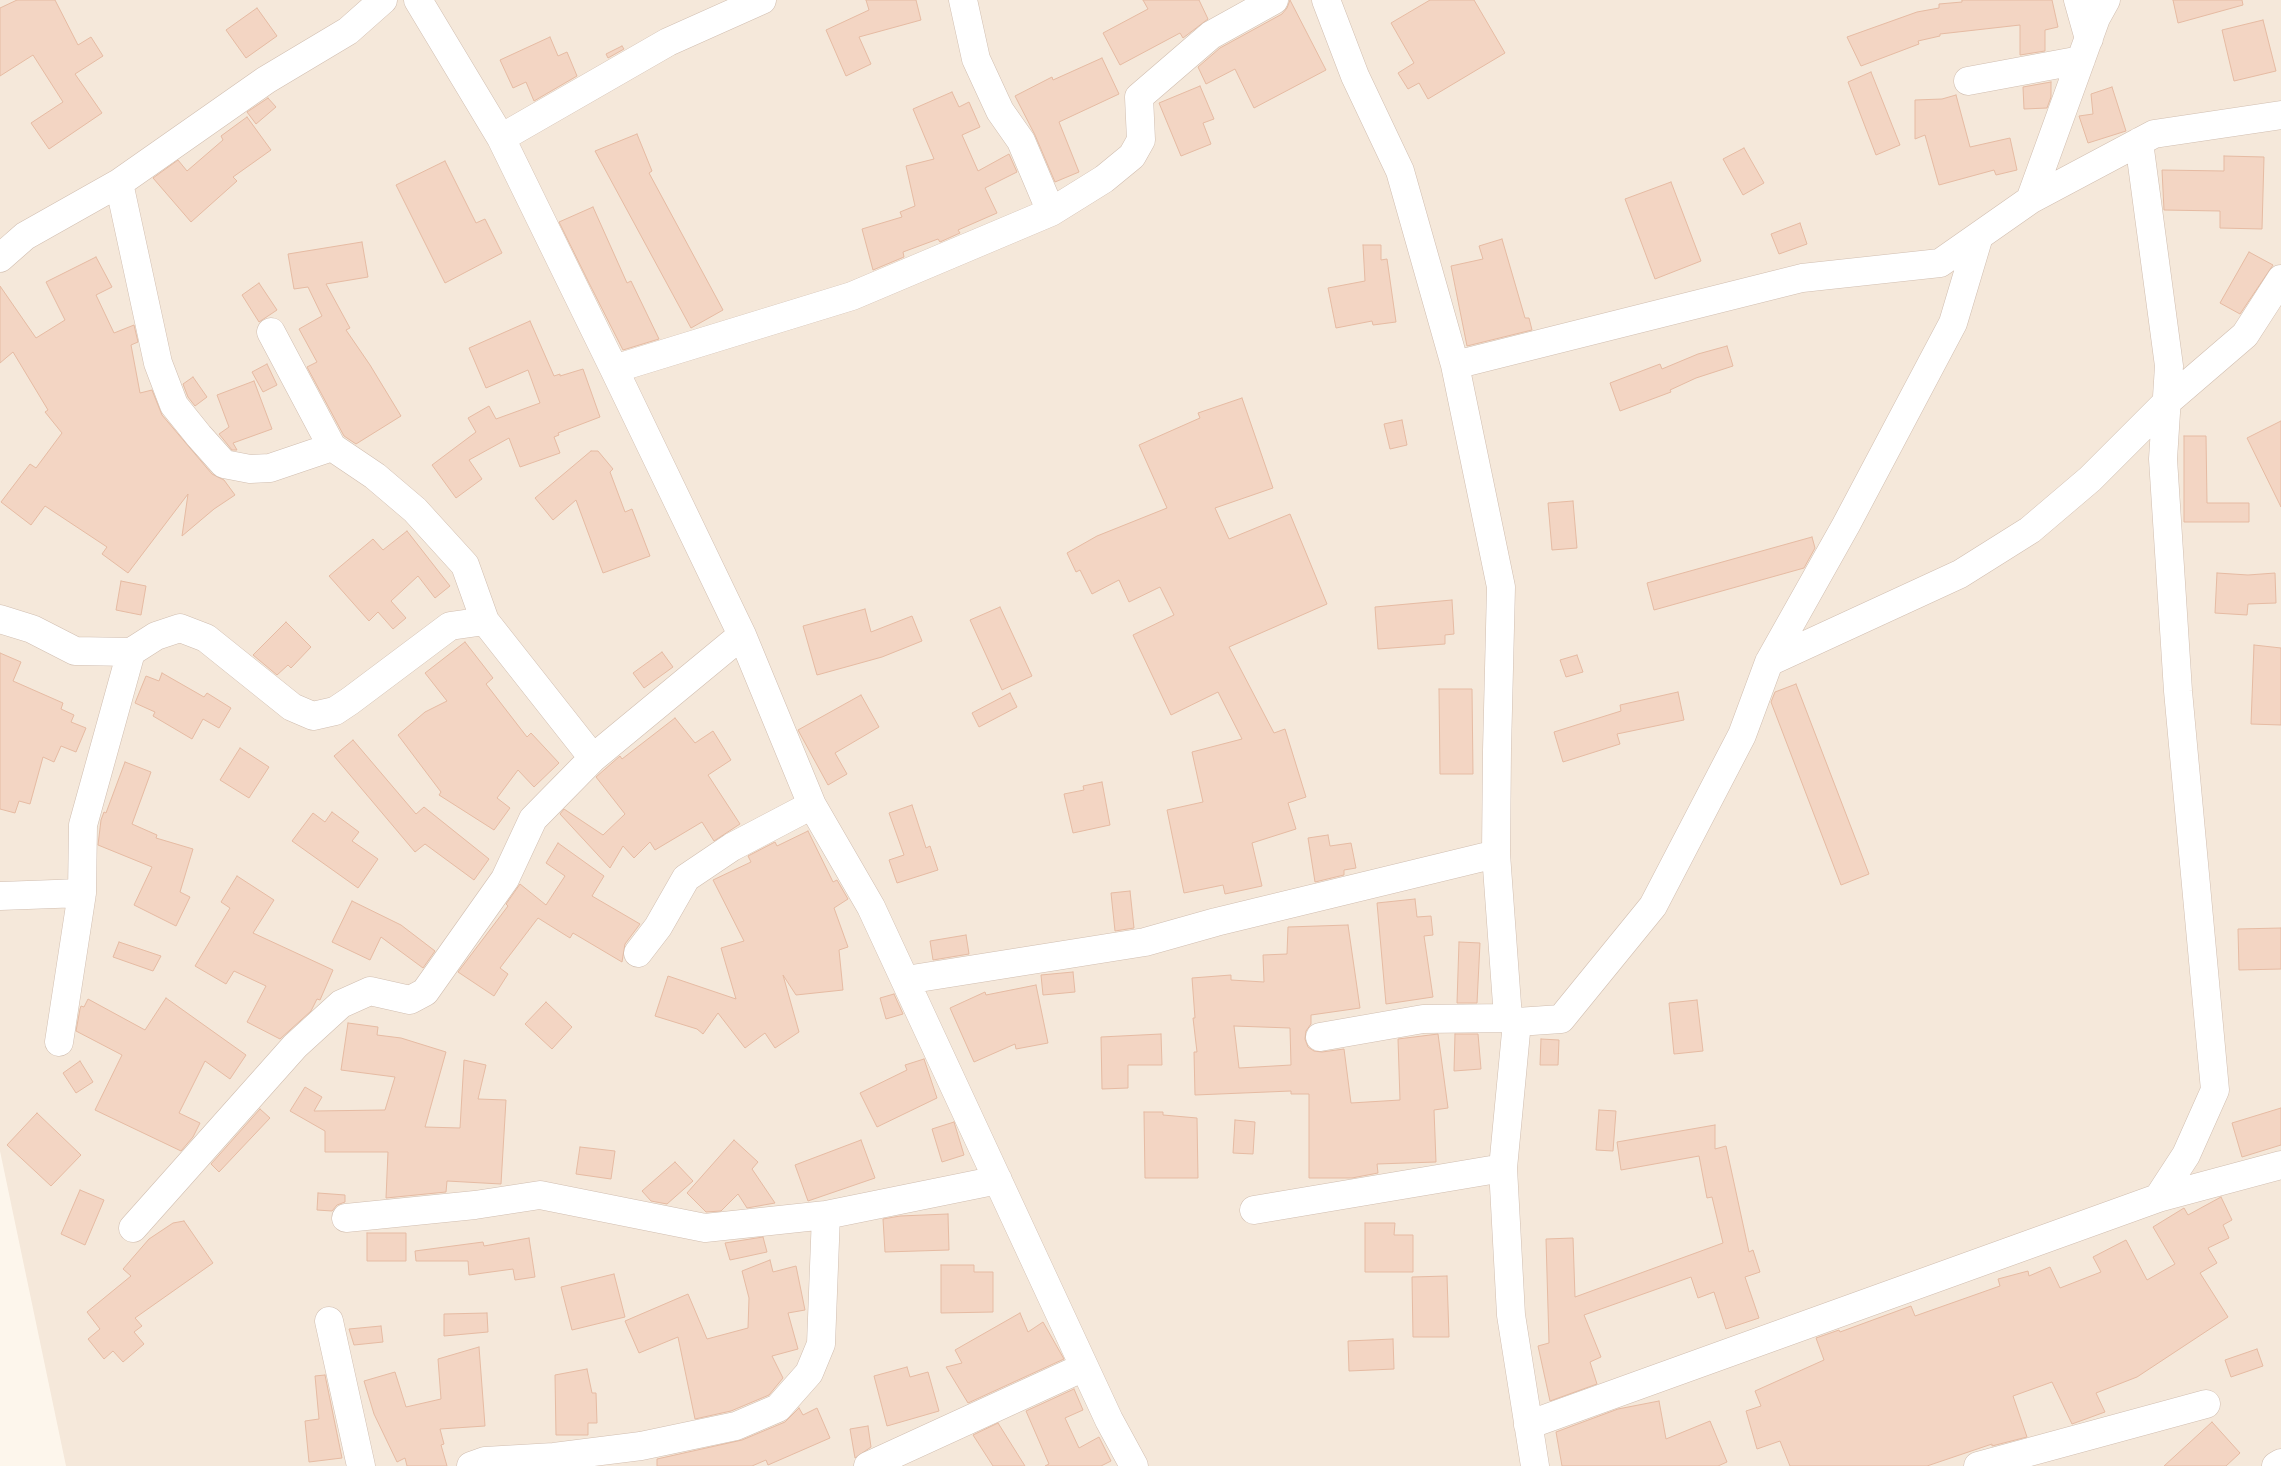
<!DOCTYPE html>
<style>
body{margin:0}
canvas{display:block;background:#fdf6ec}
</style>
<canvas width="2281" height="1466"></canvas>
<script>
const c = document.querySelector('canvas').getContext('2d');
c.lineJoin = 'round';
function fill(path, color) {
  c.fillStyle = color;
  c.fill(path, 'evenodd');
}
function toPath(rows) {
  const path = new Path2D();
  for (const r of rows) {
    path.moveTo(r[0], r[1]);
    for (let i = 2; i < r.length; i += 2) path.lineTo(r[i], r[i + 1]);
  }
  return path;
}
function trace(path, color, width, dash) {
  c.strokeStyle = color;
  c.lineWidth = width;
  c.lineCap = dash ? 'butt' : 'round';
  c.setLineDash(dash || []);
  c.stroke(path);
}
const residential = toPath([
 [0,0,2281,0,2281,1466,66,1466,0,1151]
]);
const building = toPath([
 [17,0,55,0,78,45,91,37,103,56,75,74,102,113,49,149,31,123,63,102,33,55,0,76,0,8,17,0],
 [866,0,916,0,921,20,859,37,871,64,846,76,826,30,869,10,866,0],
 [1143,0,1199,0,1208,19,1183,38,1180,33,1120,65,1103,33,1148,9,1143,0],
 [1290,0,1326,70,1254,108,1235,69,1206,84,1198,67,1220,48,1282,14,1287,8,1290,0],
 [1430,0,1474,0,1505,53,1428,99,1419,83,1408,89,1398,73,1414,63,1391,23,1430,0],
 [1962,0,2052,0,2058,27,2045,30,2045,51,2020,55,2020,25,1940,34,1940,36,1918,41,1919,44,1861,66,1847,37,1917,12,1939,8,1939,4,1962,2,1962,0],
 [2173,0,2242,0,2243,5,2178,23,2173,0],
 [257,8,277,36,246,58,226,30,257,8],
 [2263,20,2276,71,2234,81,2222,30,2263,20],
 [550,37,558,56,567,52,577,76,534,101,526,82,513,88,500,60,550,37],
 [622,46,624,49,608,58,606,54,622,46],
 [1102,58,1119,94,1059,122,1079,172,1055,182,1035,135,1015,96,1052,77,1053,80,1102,58],
 [1871,72,1900,145,1876,155,1848,82,1871,72],
 [2051,82,2051,97,2047,108,2024,109,2023,87,2051,82],
 [1200,86,1214,119,1203,123,1211,144,1181,156,1159,103,1200,86],
 [2112,87,2126,131,2088,143,2079,116,2093,114,2091,94,2112,87],
 [952,92,959,107,969,102,980,127,962,135,978,171,1009,154,1017,172,985,188,997,213,958,230,960,233,940,242,938,239,903,252,904,257,873,270,862,229,902,217,900,212,915,206,906,166,934,159,913,109,952,92],
 [1956,95,1970,147,2010,138,2017,170,1996,175,1994,170,1939,185,1925,135,1915,139,1915,100,1942,99,1956,95],
 [268,98,276,107,256,124,247,112,268,98],
 [247,117,271,150,233,177,237,181,191,222,153,178,178,160,187,171,223,140,221,136,247,117],
 [637,134,652,171,649,173,723,310,691,328,595,151,637,134],
 [1744,148,1764,183,1743,195,1723,159,1744,148],
 [2224,156,2264,157,2262,229,2220,228,2220,211,2164,210,2162,170,2224,171,2224,156],
 [445,161,476,223,485,219,502,253,445,283,396,185,445,161],
 [1671,182,1701,261,1655,279,1625,199,1671,182],
 [593,207,627,283,631,281,659,339,623,350,589,283,559,222,593,207],
 [1800,223,1807,244,1779,254,1771,234,1800,223],
 [1502,239,1525,318,1529,318,1532,330,1467,346,1451,266,1483,259,1479,246,1502,239],
 [362,242,368,277,326,284,350,328,346,330,370,365,401,416,356,444,344,436,307,367,317,362,299,329,322,316,308,287,294,289,288,254,362,242],
 [1363,245,1381,245,1381,260,1387,259,1396,322,1373,325,1372,321,1336,328,1328,288,1365,281,1363,245],
 [2249,252,2273,265,2240,314,2220,303,2249,252],
 [96,257,112,287,96,295,114,333,134,325,138,342,131,345,140,393,152,390,162,415,212,474,224,480,235,495,214,509,182,536,188,494,128,573,102,554,107,547,45,506,31,525,1,502,30,464,36,468,62,433,45,412,48,410,13,352,0,363,0,286,36,338,65,320,46,282,96,257],
 [259,283,277,310,259,322,242,295,259,283],
 [530,321,554,376,560,374,560,376,583,369,600,417,558,433,559,435,554,437,560,453,520,467,509,438,469,460,482,479,456,498,432,465,476,432,468,418,489,406,496,419,540,403,528,370,486,388,469,348,530,321],
 [1727,346,1733,366,1696,378,1670,390,1671,392,1620,411,1610,383,1660,364,1662,369,1698,354,1727,346],
 [267,364,277,385,263,392,252,372,267,364],
 [193,377,207,397,195,406,188,397,183,384,193,377],
 [254,381,272,429,233,443,237,450,232,450,219,434,229,427,217,395,254,381],
 [1242,398,1273,488,1215,508,1229,539,1290,514,1327,604,1229,647,1274,733,1285,729,1306,797,1288,803,1296,829,1252,843,1262,886,1225,894,1223,885,1184,893,1167,810,1203,802,1192,752,1242,739,1218,692,1171,715,1133,635,1174,615,1160,587,1129,602,1119,580,1092,594,1080,570,1076,572,1067,553,1097,536,1167,508,1139,445,1200,418,1198,413,1242,398],
 [1402,420,1407,445,1390,449,1384,424,1402,420],
 [2281,421,2281,507,2247,438,2281,421],
 [2184,436,2206,436,2207,503,2249,503,2249,522,2184,522,2184,436],
 [591,451,598,451,613,469,610,472,625,512,632,509,650,556,603,573,576,500,553,520,535,498,591,451],
 [1573,501,1577,548,1552,550,1548,503,1573,501],
 [407,531,450,586,435,598,418,576,391,601,406,618,393,629,378,612,369,621,329,576,373,539,383,550,407,531],
 [1812,537,1815,548,1804,568,1654,610,1647,583,1812,537],
 [2217,573,2248,575,2275,573,2276,603,2248,604,2247,615,2215,613,2217,573],
 [121,581,146,586,141,615,116,610,121,581],
 [1452,600,1454,634,1445,635,1445,644,1378,649,1375,607,1452,600],
 [1000,607,1032,676,1002,690,970,620,1000,607],
 [865,609,871,632,912,616,922,641,882,657,817,675,803,626,865,609],
 [286,622,311,647,291,668,288,665,277,675,253,655,286,622],
 [465,642,493,678,486,684,527,737,531,733,559,763,534,787,518,770,497,798,510,808,494,830,439,795,441,792,398,735,425,712,447,701,425,673,465,642],
 [2254,645,2281,648,2281,725,2251,724,2254,645],
 [662,652,673,667,644,688,633,673,662,652],
 [0,653,21,662,13,681,63,703,61,709,74,715,71,722,86,728,76,752,61,746,54,762,43,757,30,804,19,801,15,813,0,809,0,653],
 [1577,655,1583,672,1566,677,1560,660,1577,655],
 [162,673,204,697,207,693,231,708,219,728,203,719,192,739,153,716,155,712,135,703,146,676,159,681,162,673],
 [1796,684,1869,874,1841,885,1771,702,1775,692,1796,684],
 [1439,689,1472,689,1473,774,1440,774,1439,689],
 [1678,692,1684,720,1617,734,1620,744,1563,762,1554,732,1621,711,1620,705,1678,692],
 [1010,693,1017,707,979,727,972,713,1010,693],
 [861,695,879,727,835,753,847,774,828,785,798,730,861,695],
 [675,718,695,743,713,731,731,760,708,775,740,824,714,841,702,822,655,850,650,842,634,858,623,846,610,868,560,814,564,809,603,835,625,814,596,777,620,756,622,759,675,718],
 [353,740,416,814,424,807,489,859,474,880,425,844,415,852,334,756,353,740],
 [240,748,269,767,249,798,220,780,240,748],
 [125,762,151,772,132,824,157,835,156,838,193,849,180,892,190,897,176,926,134,905,152,867,98,845,101,820,104,812,106,813,125,762],
 [1102,782,1110,825,1073,833,1064,794,1084,790,1083,786,1102,782],
 [912,805,926,848,930,846,938,870,897,883,889,860,904,855,889,813,912,805],
 [332,812,359,832,352,841,378,859,358,888,292,841,313,813,325,822,332,812],
 [808,831,833,882,837,880,848,899,834,908,848,947,839,950,843,990,796,995,783,975,799,1032,775,1048,765,1033,745,1048,718,1013,703,1034,697,1029,655,1016,668,976,736,999,721,948,744,941,713,880,751,862,748,856,775,842,777,846,808,831],
 [1328,835,1330,846,1351,843,1356,868,1344,870,1344,875,1315,882,1308,838,1328,835],
 [558,843,604,876,592,896,640,924,625,944,622,962,573,933,570,938,538,918,500,968,508,974,494,996,458,972,508,906,506,904,520,884,546,905,565,876,546,863,558,843],
 [237,876,274,900,253,933,333,970,320,1000,317,999,311,1011,280,1039,247,1022,266,986,234,971,226,984,195,966,230,908,221,902,237,876],
 [1130,891,1134,928,1115,931,1111,893,1130,891],
 [1415,899,1417,917,1431,916,1433,935,1424,936,1433,997,1386,1004,1377,903,1415,899],
 [352,901,401,925,435,951,423,968,381,937,370,960,332,942,352,901],
 [1348,925,1360,1008,1311,1015,1311,1024,1306,1031,1305,1039,1308,1047,1314,1051,1322,1052,1344,1049,1351,1103,1400,1100,1398,1039,1438,1034,1448,1108,1434,1110,1436,1162,1377,1164,1378,1173,1352,1178,1309,1178,1309,1094,1291,1094,1291,1091,1195,1095,1194,1052,1197,1052,1193,1018,1195,1018,1192,978,1231,975,1231,980,1264,982,1263,955,1287,954,1288,927,1348,925],
 [1234,1026,1290,1028,1291,1065,1239,1068,1234,1026],
 [2281,928,2281,969,2239,970,2238,929,2281,928],
 [966,935,969,954,933,960,930,941,966,935],
 [119,942,161,956,153,971,113,957,119,942],
 [1459,942,1480,943,1477,1003,1457,1003,1459,942],
 [1073,972,1075,992,1043,995,1041,975,1073,972],
 [1036,985,1048,1043,1016,1049,1015,1044,974,1062,950,1008,985,992,986,995,1036,985],
 [894,994,903,1014,886,1019,880,998,894,994],
 [166,998,246,1055,230,1079,205,1061,179,1113,200,1123,193,1137,181,1151,95,1110,122,1055,76,1031,80,1009,81,1006,84,1007,88,999,145,1030,166,998],
 [1697,1000,1703,1051,1674,1054,1669,1003,1697,1000],
 [546,1002,572,1027,552,1049,525,1024,546,1002],
 [348,1023,378,1027,377,1035,401,1038,446,1052,425,1127,460,1128,464,1060,486,1065,478,1099,506,1100,501,1184,447,1181,446,1192,386,1198,388,1152,325,1152,325,1131,290,1111,305,1087,322,1097,314,1111,385,1110,395,1077,341,1070,348,1023],
 [1161,1034,1162,1065,1128,1065,1128,1088,1102,1089,1101,1037,1161,1034],
 [1455,1034,1478,1034,1481,1069,1454,1071,1455,1034],
 [1541,1039,1559,1040,1558,1065,1540,1065,1541,1039],
 [924,1059,937,1098,877,1127,860,1093,907,1070,905,1065,924,1059],
 [80,1061,93,1082,76,1093,63,1073,80,1061],
 [2281,1108,2281,1145,2242,1157,2232,1123,2281,1108],
 [260,1109,270,1118,219,1172,211,1164,260,1109],
 [1599,1110,1616,1111,1613,1151,1596,1150,1599,1110],
 [1144,1112,1163,1112,1163,1115,1197,1118,1198,1178,1145,1178,1144,1112],
 [37,1113,81,1155,51,1186,7,1145,37,1113],
 [1235,1120,1255,1122,1253,1154,1233,1153,1235,1120],
 [954,1122,964,1155,942,1162,932,1129,954,1122],
 [1715,1125,1715,1149,1726,1146,1749,1252,1753,1250,1760,1272,1745,1277,1759,1318,1726,1329,1714,1292,1698,1298,1691,1277,1584,1315,1601,1357,1590,1362,1597,1384,1550,1401,1538,1346,1549,1343,1546,1239,1573,1238,1575,1297,1723,1243,1712,1197,1707,1198,1699,1156,1621,1170,1617,1142,1715,1125],
 [734,1140,758,1162,752,1169,775,1203,747,1208,738,1194,721,1211,706,1212,687,1193,734,1140],
 [861,1140,875,1178,808,1201,795,1165,861,1140],
 [580,1147,615,1151,611,1179,576,1174,580,1147],
 [675,1162,693,1181,667,1204,651,1201,642,1191,675,1162],
 [80,1190,104,1200,85,1245,61,1234,80,1190],
 [318,1193,345,1195,345,1202,337,1205,332,1211,317,1210,318,1193],
 [2221,1197,2232,1220,2223,1225,2229,1238,2208,1248,2217,1263,2200,1273,2228,1317,2137,1377,2096,1393,2105,1412,2072,1424,2052,1382,2013,1396,2027,1437,1992,1446,1992,1444,1927,1466,1790,1466,1780,1441,1757,1449,1746,1411,1761,1406,1755,1391,1824,1360,1816,1338,1839,1330,1840,1332,1911,1306,1915,1316,2000,1286,1998,1279,2028,1271,2029,1276,2050,1267,2060,1288,2101,1272,2093,1257,2126,1240,2147,1280,2175,1264,2153,1227,2184,1208,2188,1215,2221,1197],
 [948,1214,949,1250,885,1252,883,1219,900,1216,948,1214],
 [184,1221,213,1263,135,1318,142,1326,134,1332,144,1344,123,1362,113,1351,104,1359,88,1339,100,1329,87,1312,131,1276,123,1269,149,1239,173,1223,184,1221],
 [1365,1223,1395,1223,1394,1235,1413,1235,1413,1272,1365,1272,1365,1223],
 [367,1233,406,1233,406,1261,367,1261,367,1233],
 [763,1237,767,1252,730,1260,725,1243,763,1237],
 [529,1238,535,1277,515,1280,513,1269,469,1275,468,1261,416,1261,415,1251,483,1242,484,1246,529,1238],
 [770,1260,773,1272,796,1266,805,1310,788,1313,798,1349,772,1356,783,1378,769,1395,731,1411,695,1419,678,1337,639,1353,625,1321,688,1294,707,1339,748,1328,749,1298,742,1271,770,1260],
 [941,1265,974,1265,974,1272,993,1272,993,1312,941,1313,941,1265],
 [614,1274,625,1317,572,1330,561,1287,614,1274],
 [1447,1276,1449,1337,1413,1337,1412,1277,1447,1276],
 [487,1313,488,1332,444,1336,444,1314,487,1313],
 [1020,1313,1028,1332,1043,1322,1064,1359,968,1403,946,1367,962,1363,955,1350,1020,1313],
 [381,1326,383,1342,354,1345,349,1329,381,1326],
 [1393,1339,1394,1369,1349,1371,1348,1341,1393,1339],
 [479,1347,485,1426,440,1429,444,1444,441,1445,447,1466,407,1466,405,1458,397,1462,374,1414,364,1381,395,1372,406,1407,441,1399,438,1359,479,1347],
 [2257,1349,2263,1366,2231,1377,2225,1360,2257,1349],
 [907,1367,910,1377,928,1372,939,1411,887,1426,874,1376,907,1367],
 [587,1369,592,1393,596,1393,597,1423,588,1423,588,1435,556,1435,555,1375,587,1369],
 [325,1375,342,1458,309,1462,305,1421,319,1419,315,1376,325,1375],
 [1074,1389,1083,1410,1065,1418,1079,1448,1099,1437,1111,1461,1101,1466,1045,1466,1049,1464,1026,1411,1074,1389],
 [1659,1401,1666,1439,1710,1421,1727,1462,1718,1466,1562,1466,1556,1432,1618,1409,1659,1401],
 [799,1408,803,1415,817,1408,830,1438,768,1465,766,1460,752,1466,657,1466,657,1459,742,1440,785,1422,799,1408],
 [2212,1422,2240,1453,2226,1466,2164,1466,2212,1422],
 [998,1423,1025,1466,993,1466,973,1435,998,1423],
 [868,1426,871,1447,855,1458,850,1429,868,1426]
]);
const minor = toPath([
 [418,0,501,138,614,369,742,635,812,805,871,907,1109,1420,1134,1466],
 [963,0,976,59,1000,111,1021,141,1051,212],
 [1326,0,1355,76,1400,171,1455,365,1501,587,1497,750,1496,854,1508,1018,1517,1022,1503,1168,1511,1315,1535,1466],
 [2078,0,2089,39],
 [1968,81,2081,60],
 [501,138,668,42,762,0],
 [2139,142,2169,366,2163,459,2178,691,2215,1090,2186,1155,2158,1198],
 [119,183,158,363,174,405,199,436,224,464,250,469,270,468,332,447],
 [2030,200,2096,18,2106,0],
 [0,258,25,236,119,183,266,80,348,31,383,0],
 [271,332,332,447,375,476,415,510,465,565,485,621,593,758],
 [1455,365,1802,278,1940,263,2030,200,2154,134,2281,115],
 [614,369,852,296,1051,212,1104,179,1132,156,1141,140,1139,97,1211,35,1274,0],
 [0,619,32,629,75,651,131,652,156,636,180,628,206,638,292,707,313,716,335,711,350,701,450,626,485,621],
 [1769,662,1960,574,2030,530,2090,479,2167,402,2245,335,2281,279],
 [0,896,82,893],
 [638,953,658,927,686,878,732,847,812,805],
 [906,980,1145,942,1216,922,1496,854],
 [1517,1022,1561,1019,1653,906,1742,735,1769,662,1846,525,1953,323,1979,236],
 [1320,1037,1423,1019,1508,1018],
 [59,1042,82,893,83,825,131,652],
 [1254,1210,1503,1168],
 [346,1218,475,1205,540,1195,705,1228,826,1215,998,1180],
 [133,1228,295,1046,341,1004,370,991,410,1000,425,992,505,879,533,819,593,758,742,635],
 [329,1321,361,1466],
 [1528,1425,2158,1198,2281,1165],
 [471,1466,485,1461,554,1457,641,1446,736,1426,778,1408,809,1373,821,1344,826,1215],
 [868,1466,1084,1367],
 [1978,1466,2206,1404],
 [2276,1466,2281,1463]
]);
fill(residential, '#f5e8da');
fill(building, '#f3d5c3');
trace(building, '#e6bba3', 1);
trace(minor, '#d1beb0', 29);
trace(minor, '#fff', 28);
</script>
